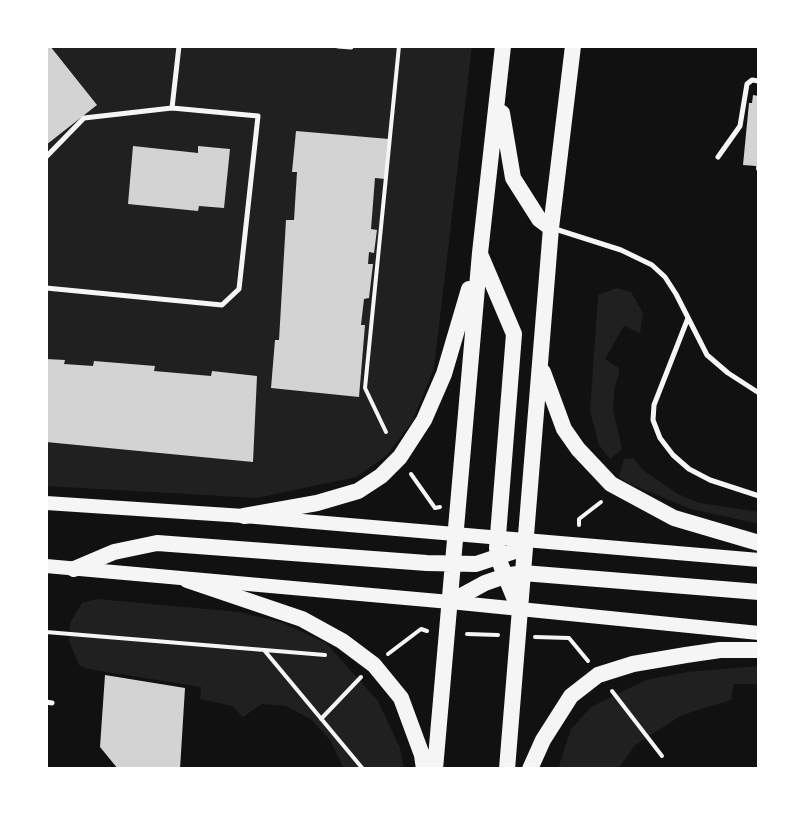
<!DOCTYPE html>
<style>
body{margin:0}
#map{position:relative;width:805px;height:815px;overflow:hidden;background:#111;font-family:"Noto Sans",sans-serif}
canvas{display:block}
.frame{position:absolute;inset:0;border:48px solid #fff;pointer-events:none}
</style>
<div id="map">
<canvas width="805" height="815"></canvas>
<div class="frame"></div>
</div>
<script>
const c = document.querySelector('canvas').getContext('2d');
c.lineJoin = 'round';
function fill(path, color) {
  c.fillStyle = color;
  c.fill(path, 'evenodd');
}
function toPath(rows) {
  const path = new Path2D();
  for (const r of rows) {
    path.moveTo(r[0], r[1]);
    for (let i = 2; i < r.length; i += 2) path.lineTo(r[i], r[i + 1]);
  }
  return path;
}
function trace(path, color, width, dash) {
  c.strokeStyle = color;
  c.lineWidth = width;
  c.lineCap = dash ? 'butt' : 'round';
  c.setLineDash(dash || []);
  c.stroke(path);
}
const green = toPath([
 [46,46,472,46,434,368,412,422,386,456,356,477,257,498,46,486],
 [617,288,631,292,643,313,640,333,624,326,605,359,619,368,619,373,614,390,613,409,622,449,610,459,599,445,590,411,598,295],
 [633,458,644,471,678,494,700,503,759,512,759,524,691,509,630,484,619,477,624,459],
 [97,599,239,612,283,623,326,643,378,701,400,748,404,769,344,769,330,740,312,720,286,706,262,704,243,717,232,706,200,699,201,687,88,669,79,665,69,641,70,623,82,603],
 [759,666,759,684,734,684,731,700,682,715,635,745,618,769,558,769,571,729,591,707,646,680,687,672]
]);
const building = toPath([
 [46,46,50,46,97,105,46,145],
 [753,95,759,96,759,171,756,170,756,166,743,165,749,103,752,103],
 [296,131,389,139,385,179,375,178,371,229,377,230,374,253,369,252,368,264,373,264,369,298,364,299,361,325,365,325,359,397,271,388,275,340,279,340,286,220,294,220,297,172,292,172],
 [133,146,198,153,198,146,230,149,224,208,199,206,198,211,128,204],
 [46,359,65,360,64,364,93,366,94,361,155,366,154,371,211,376,212,371,257,376,253,462,46,442],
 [105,675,185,688,180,769,118,769,100,747]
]);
const path = toPath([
 [386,432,365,388,399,46],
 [411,474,435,508,440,507],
 [579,525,579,519,601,502],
 [46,632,325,655],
 [467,634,498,635],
 [535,637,569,638,588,661],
 [264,650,363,769],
 [388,654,421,629,427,631],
 [612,691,662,756],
 [321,719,361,677]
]);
const service = toPath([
 [338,46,351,47],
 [46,157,84,118,172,108],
 [718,157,740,126,747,84,752,80,759,81],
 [552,228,621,250,652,265,665,277,676,294,707,355,728,373,759,393],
 [46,288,222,305,239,289,258,116,172,108,179,46],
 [688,318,654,405,653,420,660,438,673,455,689,469,710,480,759,496],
 [46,702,52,703]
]);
const secondary = toPath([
 [46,503,244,516,759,560],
 [46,566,450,602,759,633]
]);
const primary = toPath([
 [502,113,513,178,539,219,551,228],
 [480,254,514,334,497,548,498,558,518,607],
 [543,372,564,429,578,449,611,484,674,518,759,543],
 [244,516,317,503,358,491,381,476,400,457,424,420,444,374,469,289],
 [74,569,114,552,157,543,427,563,476,564,515,551,526,540],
 [187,580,302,619,342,641,374,665,401,698,422,755,424,769],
 [450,602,485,583,505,576,523,573,759,592],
 [435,769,480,253,503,46],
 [507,769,551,228,573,46],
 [530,769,543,740,571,696,598,675,633,664,686,655,720,650,759,650]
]);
fill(green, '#202020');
fill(building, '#d3d3d3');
trace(path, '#f5f5f5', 4);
trace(service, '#f5f5f5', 5);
trace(secondary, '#f5f5f5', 14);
trace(primary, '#f5f5f5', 16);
</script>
